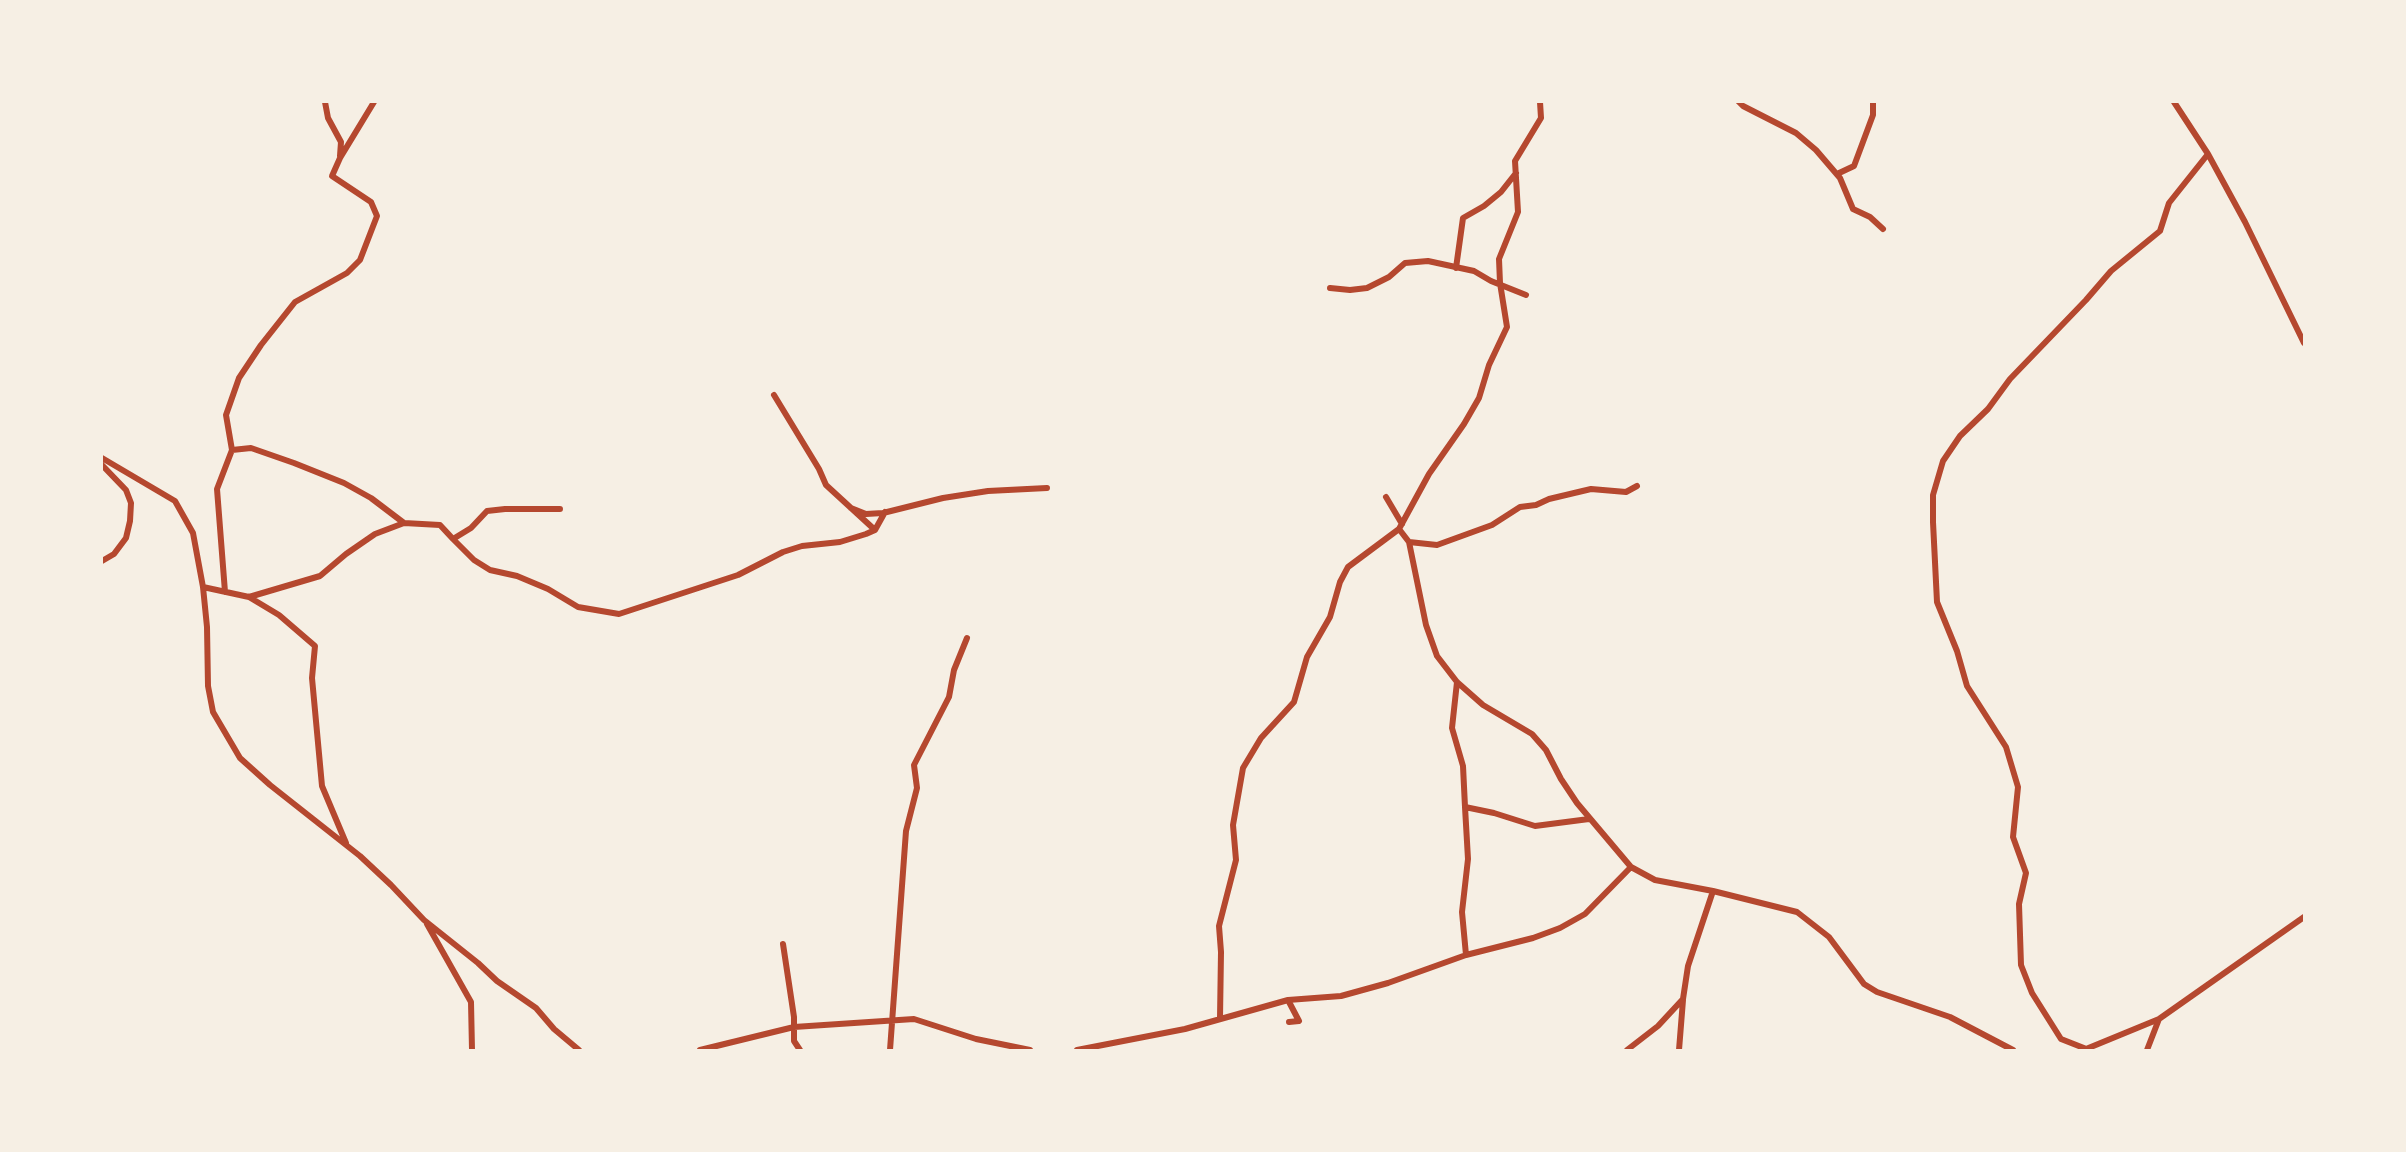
<!DOCTYPE html>
<style>
body{margin:0}
#map{position:relative;width:2406px;height:1152px;overflow:hidden;background:#f6efe4;font-family:"Varela Round",sans-serif}
canvas{display:block}
.frame{position:absolute;inset:0;border:103px solid #f6efe4;pointer-events:none}
</style>
<div id="map">
<canvas width="2406" height="1152"></canvas>
<div class="frame"></div>
</div>
<script>
const c = document.querySelector('canvas').getContext('2d');
c.lineJoin = 'round';
function toPath(rows) {
  const path = new Path2D();
  for (const r of rows) {
    path.moveTo(r[0], r[1]);
    for (let i = 2; i < r.length; i += 2) path.lineTo(r[i], r[i + 1]);
  }
  return path;
}
function trace(path, color, width, dash) {
  c.strokeStyle = color;
  c.lineWidth = width;
  c.lineCap = dash ? 'butt' : 'round';
  c.setLineDash(dash || []);
  c.stroke(path);
}
const minor = toPath([
 [325,102,328,118,341,142,340,156],
 [1739,102,1743,106,1796,133,1816,150,1840,178,1853,209,1870,217,1883,229],
 [2174,102,2208,154,2245,222,2304,343],
 [1837,174,1854,166,1873,115,1873,102],
 [1456,268,1463,218,1484,206,1501,192,1516,173],
 [1330,288,1350,290,1367,288,1389,277,1405,263,1428,261,1474,271,1491,281,1526,295],
 [774,395,819,469,826,485,875,530],
 [232,450,251,448,294,463,344,483,371,498,404,523],
 [102,458,175,501,193,533,203,587,207,627,208,686,213,712,240,758,270,785,360,856,391,885,424,920,478,963,497,981,536,1008,554,1029,579,1050],
 [102,465,126,490,131,503,130,521,126,538,114,554,102,561],
 [1386,497,1402,524],
 [851,508,866,514,883,513,943,498,988,491,1047,488],
 [1399,529,1409,542,1426,625,1437,656,1457,682,1483,705,1532,734,1546,750,1561,779,1577,803,1631,867],
 [453,539,474,560,490,570,517,576,548,589,578,607,619,614,738,575,783,552,802,546,840,542,866,534,875,530,885,512],
 [1409,542,1437,545,1492,525,1520,507,1536,505,1549,499,1591,489,1626,492,1637,486],
 [203,587,249,597,320,576,346,554,375,534,404,523,440,525,453,539,471,528,487,511,505,509,560,509],
 [225,592,217,489,232,450,226,415,239,378,261,345,295,302,347,273,360,260,377,216,371,202,332,176,340,158,374,102],
 [249,597,279,615,315,646,312,678,322,786,346,843],
 [1457,682,1452,728,1463,766,1465,807,1468,859,1462,912,1466,955],
 [1465,807,1494,813,1535,826,1589,819],
 [1713,891,1797,912,1829,937,1864,984,1877,992,1950,1017,2013,1050],
 [427,924,471,1002,472,1050],
 [783,944,794,1017,794,1041,800,1050],
 [1288,1000,1341,996,1388,983,1466,955,1533,938,1560,928,1585,914,1631,867,1655,880,1713,891,1688,966,1683,999,1658,1026,1627,1050],
 [1220,1018,1221,952,1219,926,1236,860,1233,825,1243,768,1261,738,1294,702,1307,657,1330,617,1340,582,1348,567,1399,529,1429,474,1464,424,1479,398,1489,365,1507,327,1500,283,1499,259,1518,212,1515,161,1541,118,1540,102],
 [2086,1049,2159,1019,2304,917],
 [700,1050,794,1027,914,1019,976,1039,1030,1050],
 [890,1050,906,831,917,788,914,765,949,697,954,670,967,638],
 [1077,1050,1185,1029,1288,1000,1299,1021,1289,1022],
 [1679,1050,1683,1000],
 [2089,1050,2061,1039,2032,993,2021,965,2019,904,2026,873,2013,837,2018,787,2006,747,1967,686,1957,651,1937,602,1933,522,1933,495,1943,461,1960,436,1988,409,2010,379,2086,300,2111,271,2160,231,2169,203,2208,154],
 [2147,1050,2159,1019]
]);
trace(minor, '#b5482f', 6);
</script>
